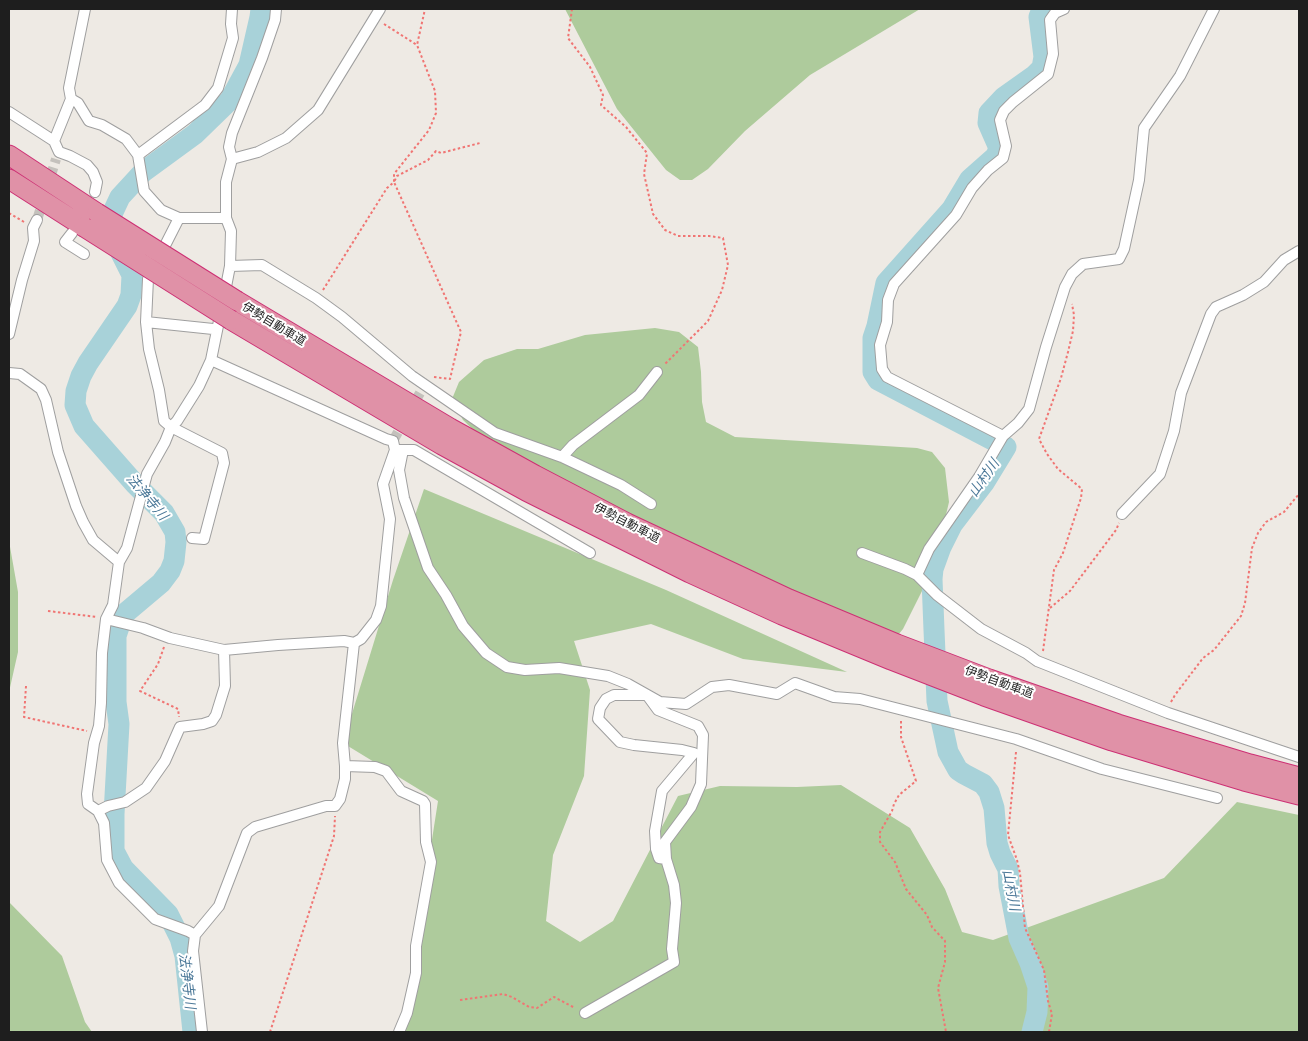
<!DOCTYPE html>
<meta charset="utf-8">
<style>
body{margin:0}
#map{position:relative;width:1308px;height:1041px;overflow:hidden;background:#eeeae4;font-family:"Asap Condensed",sans-serif}
canvas{display:block}
.frame{position:absolute;inset:0;border:10px solid #1e1e1e;pointer-events:none}
</style>
<div id="map">
<canvas width="1308" height="1041"></canvas>
<div class="frame"></div>
</div>
<script>
const c = document.querySelector('canvas').getContext('2d');
c.lineJoin = 'round';
function fill(path, color) {
  c.fillStyle = color;
  c.fill(path, 'evenodd');
}
function toPath(rows) {
  const path = new Path2D();
  for (const r of rows) {
    path.moveTo(r[0], r[1]);
    for (let i = 2; i < r.length; i += 2) path.lineTo(r[i], r[i + 1]);
  }
  return path;
}
function trace(path, color, width, dash) {
  c.strokeStyle = color;
  c.lineWidth = width;
  c.lineCap = dash ? 'butt' : 'round';
  c.setLineDash(dash || []);
  c.stroke(path);
}
function label(font, color, halo, rows, align = 'center') {
  c.font = font + ' "Asap Condensed","Noto Sans JP",sans-serif';
  c.lineWidth = 4;
  c.setLineDash([]);
  c.textBaseline = 'middle';
  c.strokeStyle = halo;
  c.fillStyle = color;
  for (const [text, x, y, turn = 0] of rows) {
    c.save();
    c.translate(x, y);
    c.rotate((+turn || 0) * Math.PI / 180);
    c.textAlign = isNaN(turn) ? turn : align;
    if (halo) c.strokeText(text, 0, 0);
    c.fillText(text, 0, 0);
    c.restore();
  }
}
const forest = toPath([
 [565,9,920,9,810,75,745,131,708,169,692,180,680,180,666,170,617,109],
 [655,328,679,332,698,347,701,372,702,402,706,422,735,437,917,448,932,452,945,468,949,502,940,540,924,587,903,629,882,654,488,444,463,420,452,399,459,382,484,360,517,349,538,349,585,335],
 [424,489,666,590,847,672,743,659,651,624,574,641,590,690,584,776,553,855,546,921,580,942,613,921,678,796,720,786,797,787,841,785,910,828,945,889,962,932,993,940,1164,878,1237,802,1299,815,1299,1032,402,1032,438,801,343,743,393,580],
 [9,541,18,592,18,652,9,692],
 [9,902,62,956,85,1022,92,1032,9,1032]
]);
const river = toPath([
 [193,1032,185,956,180,938,168,914,123,868,114,851,114,814,119,724,116,702,116,636,123,615,161,583,170,571,174,561,176,542,175,532,164,513,135,484,84,426,75,405,76,391,81,376,88,363,127,306,131,295,132,275,113,237,112,214,120,197,143,172,195,134,230,100,249,65,260,17,261,9],
 [1032,1032,1037,1012,1038,987,1030,963,1019,938,1009,886,1008,869,1000,853,997,843,994,808,989,792,983,784,964,774,958,770,948,752,937,701,934,630,932,579,933,569,941,547,952,525,984,483,1006,447,878,380,873,372,873,338,877,326,886,283,952,209,970,179,996,156,999,148,988,123,989,113,1004,97,1035,75,1042,68,1044,57,1039,17,1042,9]
]);
const minorTunnel = toPath([
 [37,220,56,159],
 [393,441,420,393]
]);
const path = toPath([
 [572,9,568,38,590,67,603,95,601,105,626,127,647,153,644,174,653,214,665,230,678,236,709,236,723,238,728,265,722,290,708,321,664,365],
 [384,24,417,45],
 [9,213,24,222],
 [323,290,387,188,394,182,394,174,429,130,436,113,435,91,417,45,425,9],
 [434,377,450,379,461,332,394,182,397,176,428,160,436,151,441,153,480,143],
 [1050,608,1070,591,1116,530,1119,523],
 [48,611,97,617],
 [164,647,158,664,140,691,178,709,179,717],
 [1043,651,1054,570,1063,553,1081,498,1082,489,1058,469,1047,454,1039,439,1061,378,1068,352,1073,331,1074,315,1072,304],
 [26,686,24,717,87,731],
 [1171,702,1175,695,1203,658,1214,650,1241,616,1245,603,1252,548,1258,533,1266,522,1284,512,1299,494],
 [901,721,901,737,916,781,899,795,894,804,892,811,880,832,880,842,895,862,906,889,927,915,932,927,945,941,945,962,938,988,946,1032],
 [1016,752,1008,835,1017,860,1020,873,1025,928,1044,970,1048,1001,1052,1014,1049,1032],
 [460,1000,503,994,512,997,529,1007,537,1008,554,997,575,1008],
 [270,1032,334,836,335,816]
]);
const minor = toPath([
 [71,99,78,103,89,121,102,125,126,139,138,155,205,105,218,88,233,38,231,24,232,9],
 [9,112,54,141,59,152,70,156,87,165,93,172,97,182,95,192],
 [54,141,71,99,69,88,85,9],
 [138,155,144,191,161,210,179,218,226,218],
 [232,159,258,152,286,138,318,110,380,9],
 [179,218,148,279,146,322,149,349,159,390,164,421,171,427,222,453,224,463,204,539,192,538],
 [72,233,65,242,84,254],
 [230,266,262,265,316,298,342,317,412,376,495,433,562,457,621,485,651,504],
 [224,297,230,266,231,231,226,218,226,182,232,159,229,147,232,133,262,58,275,20,276,9],
 [146,322,213,329],
 [9,334,22,280,34,241,33,228,37,220],
 [9,373,20,374,41,389,46,400,58,452,76,506,83,522,93,540,119,562],
 [1003,436,887,377,882,369,880,345,887,322,888,300,894,284,956,215,972,188,988,170,1003,158,1006,146,1000,120,1004,111,1013,102,1048,74,1053,54,1050,20,1055,13,1064,9],
 [395,450,403,450,399,470,404,498,428,568,446,595,463,626,486,653,507,667,525,670,559,668,608,676,628,684,660,702,686,704,712,687,729,685,777,694,795,683,834,697,860,699,1016,739,1102,769,1217,798],
 [403,450,414,450,590,553],
 [562,457,573,445,639,395,657,372],
 [1122,514,1160,474,1174,431,1181,393,1211,314,1216,307,1243,295,1264,282,1284,260,1299,251],
 [862,553,905,569,917,575,937,595,981,629,1026,653,1037,661,1168,713,1299,757],
 [917,575,929,549,979,477,1003,436,1018,423,1029,409,1046,347,1065,287,1072,274,1083,264,1119,259,1124,249,1139,180,1144,128,1180,76,1214,9],
 [106,619,143,628,170,638,224,650,278,645,344,641,354,643,361,639,376,620,381,606,390,519,383,484,395,450,393,441,386,439,211,360],
 [354,643,343,743,345,766,375,767,386,771,401,791,423,801,425,804,426,842,431,862,416,946,416,973,407,1013,399,1032],
 [98,811,108,806,125,802,146,788,165,761,180,727,203,724,212,721,216,715,225,686,224,650],
 [195,935,219,906,247,833,255,827,326,806,335,806,340,799,345,779,345,766],
 [585,1013,674,962,672,949,676,903,674,885,666,859,665,842,691,807,701,784,703,735,698,726,658,710,647,695,614,695,606,699,600,708,598,719,620,742,634,745,682,750,694,753,662,791,655,831,656,849,659,858,666,859],
 [202,1032,193,951,195,935,188,931,155,919,119,883,107,860,104,823,98,811,88,804,87,794,94,743,99,726,101,703,102,653,106,619,113,605,119,562,127,548,147,474,165,442,171,427,177,421,199,386,211,360,221,311]
]);
const motorway = toPath([
 [9,155,97,213],
 [9,179,84,227],
 [237,301,450,428,535,475,627,523,789,599,897,644,989,679,1118,724,1250,764,1299,777],
 [231,320,442,445,526,491,690,573,782,615,891,660,984,696,1112,741,1244,781,1299,795]
]);
const motorwayBridge = toPath([
 [97,213,237,301],
 [84,227,231,320]
]);
const streetNames = [
 ["伊勢自動車道",274,324,31],
 ["伊勢自動車道",627,523,27],
 ["伊勢自動車道",999,682,20]
];
const waterNames = [
 ["山村川",984,478,-55],
 ["法浄寺川",147,497,50],
 ["山村川",1011,890,79],
 ["法浄寺川",187,981,83]
];
fill(forest, '#aecb9c');
trace(river, '#a8d2d9', 21);
trace(minorTunnel, '#c4c1bc', 10, [10, 5]);
trace(minor, '#9f9f9f', 12);
trace(motorway, '#cd3074', 21);
trace(path, '#f07573', 2, [2.5, 2.5]);
trace(minor, '#fff', 10);
trace(motorway, '#e091a7', 19);
trace(motorwayBridge, '#cd3074', 21, []);
trace(motorwayBridge, '#e091a7', 19);
label('12px', '#1e1e1e', '#fff', streetNames);
label('italic 14px', '#4b7898', '#fff', waterNames);
</script>
